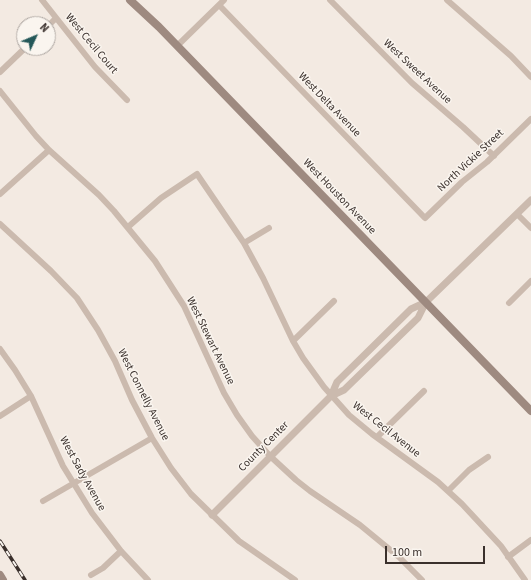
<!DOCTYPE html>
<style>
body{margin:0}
#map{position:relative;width:531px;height:580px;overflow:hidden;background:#f3eae2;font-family:"Source Sans 3",sans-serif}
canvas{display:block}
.north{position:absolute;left:16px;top:16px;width:40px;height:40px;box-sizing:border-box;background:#faf5ef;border:1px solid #ada6a1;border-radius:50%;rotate:46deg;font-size:11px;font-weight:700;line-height:16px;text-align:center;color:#3a302c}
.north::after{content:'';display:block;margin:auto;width:14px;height:18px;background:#245859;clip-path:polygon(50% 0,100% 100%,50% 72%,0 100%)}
.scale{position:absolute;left:385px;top:546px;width:100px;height:18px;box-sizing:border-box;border:2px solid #3a302c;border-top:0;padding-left:5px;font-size:12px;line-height:14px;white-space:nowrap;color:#3a302c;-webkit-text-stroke:3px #faf5ef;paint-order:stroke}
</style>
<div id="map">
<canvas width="531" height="580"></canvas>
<div class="north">N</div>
<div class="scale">100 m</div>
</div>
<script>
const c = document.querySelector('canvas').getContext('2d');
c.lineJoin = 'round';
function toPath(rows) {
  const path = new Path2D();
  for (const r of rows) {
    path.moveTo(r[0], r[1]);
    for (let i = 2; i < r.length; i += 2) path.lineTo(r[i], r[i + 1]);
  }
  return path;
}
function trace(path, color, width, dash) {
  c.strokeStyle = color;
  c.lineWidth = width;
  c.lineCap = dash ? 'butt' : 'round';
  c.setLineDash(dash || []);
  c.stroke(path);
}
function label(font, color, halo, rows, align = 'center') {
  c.font = font + ' "Source Sans 3",sans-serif';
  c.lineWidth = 3;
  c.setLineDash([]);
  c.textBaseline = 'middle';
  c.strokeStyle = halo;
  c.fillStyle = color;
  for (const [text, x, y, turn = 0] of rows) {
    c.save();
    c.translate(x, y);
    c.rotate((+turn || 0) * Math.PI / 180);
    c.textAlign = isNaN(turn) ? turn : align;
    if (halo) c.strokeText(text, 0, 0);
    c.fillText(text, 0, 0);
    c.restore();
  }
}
const minor = toPath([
 [42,0,95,67,127,100],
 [330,0,412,83,463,127,494,156],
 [447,0,511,56,531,77],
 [219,5,425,218,462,182,487,162,531,119],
 [48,26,56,18],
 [177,46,224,0],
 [0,72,25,48],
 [0,91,36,136,49,150,99,195,114,211,155,261,184,306,224,393,237,415,252,436,270,456,296,480,310,491,360,525,399,557,422,580],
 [0,194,49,150],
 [517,214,531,228],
 [0,224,51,271,77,298,98,330,115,361,132,400,152,438,171,468,191,494,239,541,295,580],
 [128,227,161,198,197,174,244,243,263,278,293,341,303,358,324,387,349,415,372,434,438,482,462,504,501,546,525,580],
 [244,243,269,228],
 [509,303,531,281],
 [293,341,334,301],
 [0,349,15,370,31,396,63,466,92,513,121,551,148,580],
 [0,416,31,396],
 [377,437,424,391],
 [448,491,469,470,488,457],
 [43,501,152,438],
 [508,557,531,540],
 [91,575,103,568,121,551]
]);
const tertiary = toPath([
 [331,396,337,382,411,309,426,302],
 [212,515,331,396,344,390,418,318,426,302,531,200]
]);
const secondary = toPath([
 [130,0,159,27,531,411],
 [0,575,3,580]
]);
const rail = toPath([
 [0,541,25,580]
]);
const streetNames = [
 ["West Cecil Court",91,44,50],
 ["West Sweet Avenue",417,72,43],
 ["West Delta Avenue",329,105,46],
 ["North Vickie Street",471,161,-43],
 ["West Houston Avenue",339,197,46],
 ["West Stewart Avenue",210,341,64],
 ["West Connelly Avenue",143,395,63],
 ["West Cecil Avenue",386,430,38],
 ["County Center",264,447,-45],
 ["West Sady Avenue",82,474,61]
];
trace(minor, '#cbbaae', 6);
trace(tertiary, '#cbbaae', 7);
trace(secondary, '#9e8a80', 8);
trace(rail, '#3a302c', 3.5);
trace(rail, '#faf5ef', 2, [6]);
label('11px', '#3a302c', '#faf5ef', streetNames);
</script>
